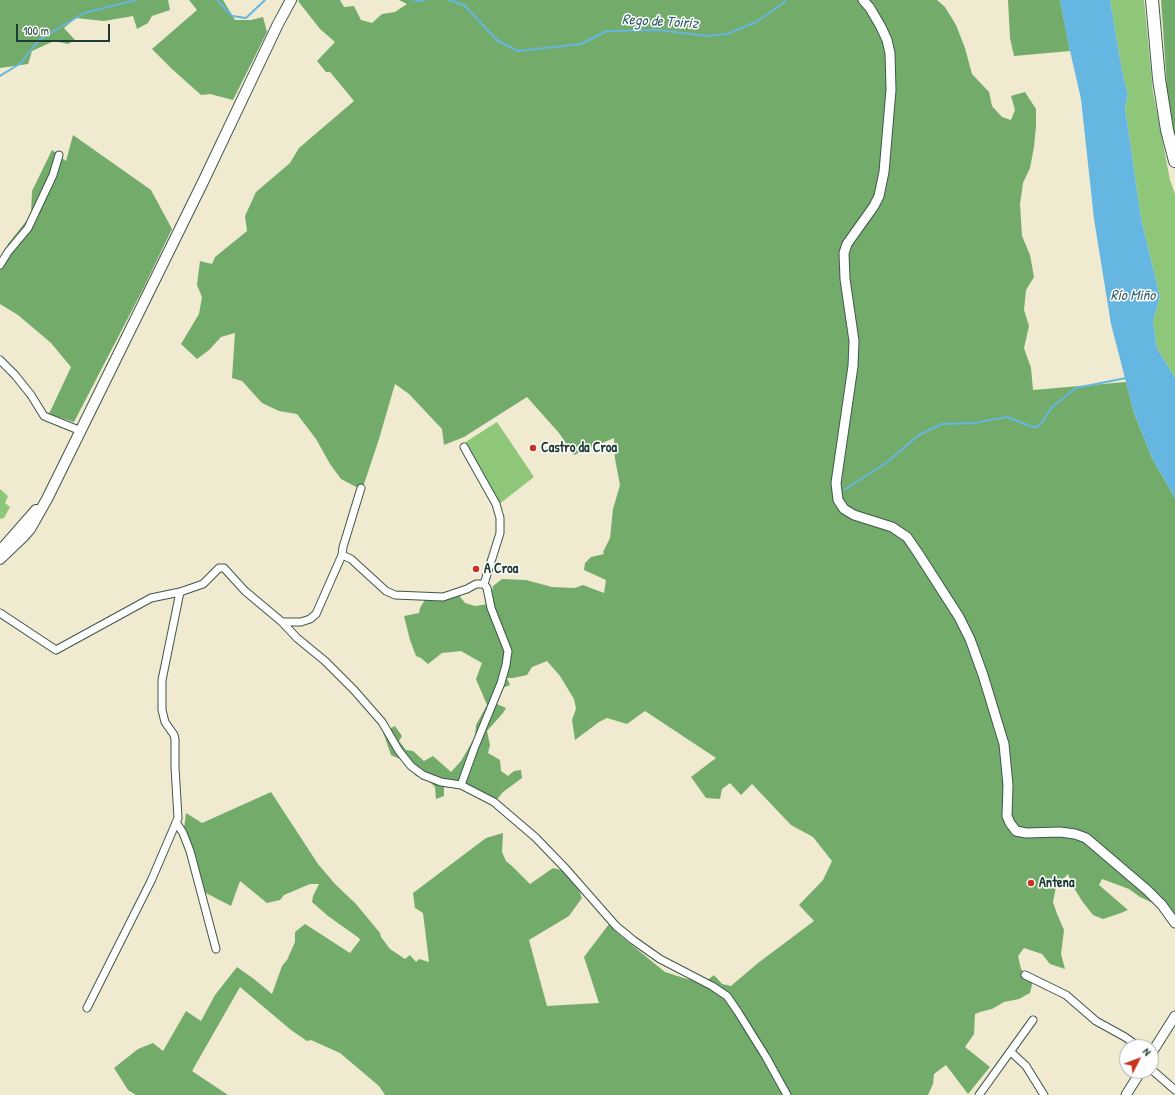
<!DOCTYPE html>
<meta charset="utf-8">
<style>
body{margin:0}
#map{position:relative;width:1175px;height:1095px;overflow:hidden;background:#efead0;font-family:"Patrick Hand",sans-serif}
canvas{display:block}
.north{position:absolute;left:1119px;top:1039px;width:40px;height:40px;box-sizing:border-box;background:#fff;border:1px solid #a5b1ae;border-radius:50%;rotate:48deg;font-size:11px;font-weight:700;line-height:16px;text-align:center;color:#1f3d34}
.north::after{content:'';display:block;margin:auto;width:14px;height:18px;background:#c8321e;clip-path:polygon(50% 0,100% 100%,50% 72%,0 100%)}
.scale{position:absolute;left:16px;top:24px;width:94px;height:18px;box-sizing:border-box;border:2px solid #1f3d34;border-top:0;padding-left:5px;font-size:12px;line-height:14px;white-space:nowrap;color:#1f3d34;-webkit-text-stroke:3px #fff;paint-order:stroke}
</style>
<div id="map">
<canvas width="1175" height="1095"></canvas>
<div class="north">N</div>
<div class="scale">100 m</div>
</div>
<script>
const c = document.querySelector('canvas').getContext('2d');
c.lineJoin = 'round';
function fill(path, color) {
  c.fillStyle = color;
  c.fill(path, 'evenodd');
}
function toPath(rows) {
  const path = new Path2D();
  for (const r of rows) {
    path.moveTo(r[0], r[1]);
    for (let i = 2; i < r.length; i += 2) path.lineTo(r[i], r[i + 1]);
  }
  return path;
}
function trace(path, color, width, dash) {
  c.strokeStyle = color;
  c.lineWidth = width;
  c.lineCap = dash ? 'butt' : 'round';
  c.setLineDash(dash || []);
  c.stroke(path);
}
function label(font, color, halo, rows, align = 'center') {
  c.font = font + ' "Patrick Hand",sans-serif';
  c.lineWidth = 3;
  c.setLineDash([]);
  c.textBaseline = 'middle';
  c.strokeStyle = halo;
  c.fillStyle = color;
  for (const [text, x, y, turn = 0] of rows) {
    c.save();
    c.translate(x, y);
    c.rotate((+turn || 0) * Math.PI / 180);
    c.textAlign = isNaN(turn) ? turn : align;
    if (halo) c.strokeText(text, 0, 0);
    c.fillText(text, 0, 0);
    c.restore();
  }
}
const green = toPath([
 [1110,0,1144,0,1153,92,1170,180,1175,194,1175,378,1157,348,1153,321,1160,297,1141,218,1125,107,1128,95,1122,71],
 [497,422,534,477,498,505,464,443],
 [0,489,8,496,5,503,10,507,4,518,0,519]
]);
const forest = toPath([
 [0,0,168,0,170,10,152,16,148,23,137,29,133,16,104,21,76,18,64,28,75,40,68,44,54,41,32,51,28,64,0,68],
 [189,0,223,0,235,20,251,20,263,17,267,32,233,100,210,94,201,95,172,69,152,49,197,10],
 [299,0,340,0,344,7,354,6,361,20,372,23,382,14,395,12,407,4,399,0,937,0,945,7,956,25,965,48,972,74,989,92,992,106,1002,117,1011,120,1015,110,1011,96,1025,92,1036,109,1036,126,1034,147,1030,168,1023,183,1020,204,1022,236,1030,255,1034,277,1026,290,1024,310,1029,326,1024,348,1031,368,1033,390,1126,382,1134,413,1152,458,1175,498,1175,913,1166,918,1155,904,1140,897,1129,889,1102,879,1099,885,1128,910,1121,913,1103,919,1093,915,1082,901,1074,888,1068,874,1056,887,1053,902,1057,914,1064,930,1061,954,1065,969,1050,964,1042,954,1024,948,1018,956,1021,969,1033,980,1030,993,1019,999,1004,1002,992,1009,980,1012,975,1014,974,1034,965,1047,990,1067,968,1094,946,1065,934,1074,933,1084,928,1095,385,1095,379,1086,340,1053,311,1040,307,1041,291,1030,240,987,192,1071,228,1095,136,1095,128,1090,114,1068,138,1049,153,1043,163,1051,186,1011,201,1021,215,995,237,967,254,979,272,994,282,966,287,960,295,942,295,932,305,924,350,953,360,940,359,938,328,916,312,902,313,896,319,884,310,884,284,895,280,900,267,903,240,881,231,906,202,891,183,836,186,813,202,823,271,792,318,864,335,884,356,904,380,933,381,937,390,949,405,959,410,955,416,962,419,959,429,962,423,913,415,908,413,893,486,838,503,833,502,852,506,861,512,866,530,884,553,868,565,871,580,892,581,896,582,898,569,916,529,940,547,1006,599,1003,584,957,609,924,617,933,665,972,687,979,705,982,714,975,722,984,731,986,758,963,814,921,799,905,823,880,832,861,813,837,791,825,752,784,741,795,730,783,722,789,720,799,706,798,691,777,716,758,645,711,627,724,607,718,599,722,575,740,572,720,576,709,574,699,560,676,547,661,532,667,527,675,513,678,507,678,510,685,500,689,497,704,506,708,503,713,487,731,490,745,488,753,500,760,501,771,508,776,514,771,521,770,522,778,503,792,494,803,454,783,444,785,444,796,436,799,435,787,429,781,416,776,402,760,391,755,383,732,395,726,402,736,399,741,406,750,413,751,424,761,433,756,451,772,461,761,475,737,476,725,487,705,476,679,482,663,461,651,442,653,428,664,421,658,416,656,410,640,404,616,419,613,420,608,426,598,458,594,465,603,475,606,489,604,493,586,502,579,526,580,552,587,575,588,583,585,604,593,606,580,584,570,585,563,591,557,604,554,603,552,610,538,613,509,620,485,615,459,614,438,574,455,559,433,527,397,464,437,444,445,442,429,409,394,395,384,379,439,362,490,341,479,330,464,316,439,297,414,279,411,262,403,242,381,232,378,235,333,221,337,209,350,197,359,181,344,199,314,202,297,197,285,200,261,212,264,215,257,247,231,245,216,256,192,290,163,299,148,354,101,330,72,326,72,317,61,335,42,320,29,298,1],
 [1008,0,1060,0,1070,51,1014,56,1010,38],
 [1161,0,1175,0,1175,136,1168,106,1163,27],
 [73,135,151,190,172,229,142,291,74,422,49,414,71,367,51,343,18,315,0,304,0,264,8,244,31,215,32,191,52,150,66,161]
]);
const water = toPath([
 [1060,0,1110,0,1122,71,1128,95,1125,107,1141,218,1160,297,1153,321,1157,348,1175,378,1175,498,1152,458,1134,413,1111,324,1094,219,1081,99,1068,42]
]);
const stream = toPath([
 [217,0,232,16,246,18,265,0],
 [414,0,419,1,425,0],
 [449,0,464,5,498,41,518,51,581,44,607,31,657,30,708,36,727,34,756,22,782,4,786,0],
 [0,76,21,63,39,40,84,13,136,0],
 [844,490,886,463,919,435,942,424,975,423,1007,417,1033,427,1037,427,1043,421,1052,407,1076,388,1126,378]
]);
const minor = toPath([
 [0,265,8,252,28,228,53,175,59,155],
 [0,360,15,375,31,395,44,416,81,431],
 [464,447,496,504,500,518,500,533,484,584],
 [342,555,351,559,386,591,395,595,443,597,467,589,476,584,484,584,487,588,491,608,508,651,506,665,501,683,474,749,461,785],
 [0,613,56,650,151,598,180,592,203,584,219,568,224,568,245,591,282,622,297,638,325,661,354,690,382,722,399,751,411,766,423,775,441,782,461,785,494,802,535,837,566,869,616,926,633,940,660,959,712,986,727,996,738,1012,766,1057,787,1095],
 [282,622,301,622,310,619,316,614,342,555,343,547,361,488],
 [176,822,183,833,190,851,216,949],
 [1025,975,1066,995,1096,1021,1125,1037,1139,1047],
 [87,1008,151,881,178,818,175,767,175,739,174,735,165,722,162,710,162,680,180,592],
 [1011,1052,1026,1066,1044,1095],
 [1151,1069,1175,1090],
 [979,1095,1033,1020]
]);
const tertiary = toPath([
 [863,0,870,8,881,27,887,40,890,53,891,90,884,172,879,196,874,206,847,244,844,253,845,279,854,341,853,366,836,483,838,500,844,509,854,515,892,527,907,537,918,553,959,617,970,639,983,675,1004,744,1008,785,1007,816,1010,823,1016,831,1026,833,1060,832,1075,834,1086,838,1147,890,1162,905,1175,923],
 [1151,1054,1175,1016],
 [1126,1095,1141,1071]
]);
const secondary = toPath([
 [0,551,36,510],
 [0,559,23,537,30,529,47,499,203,182,278,24,291,0]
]);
const trunk = toPath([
 [1152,0,1159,79,1167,130,1175,161]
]);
const markers = [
 [533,448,4,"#c8321e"],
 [476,569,4,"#c8321e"],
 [1031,883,4,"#c8321e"]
];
const poiNames = [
 ["Castro da Croa",541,448],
 ["A Croa",484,569],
 ["Antena",1039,883]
];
const waterNames = [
 ["Rego de Toiriz",660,22,3],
 ["Río Miño",1133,296]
];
fill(green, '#8fc77a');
fill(forest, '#73ac6a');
fill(water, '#65b6e0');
trace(stream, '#65b6e0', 2);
trace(minor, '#3e574b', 9);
trace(tertiary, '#3e574b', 11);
trace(secondary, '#3e574b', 12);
trace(trunk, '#3e574b', 14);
trace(minor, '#fff', 7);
trace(tertiary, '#fff', 9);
trace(secondary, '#fff', 10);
trace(trunk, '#fff', 12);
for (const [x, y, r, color] of markers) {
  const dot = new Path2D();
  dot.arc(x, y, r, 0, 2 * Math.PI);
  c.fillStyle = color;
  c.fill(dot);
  trace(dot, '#fff', 1.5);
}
label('bold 14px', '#1f3d34', '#fff', poiNames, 'left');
label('italic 15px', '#346168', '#fff', waterNames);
</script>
